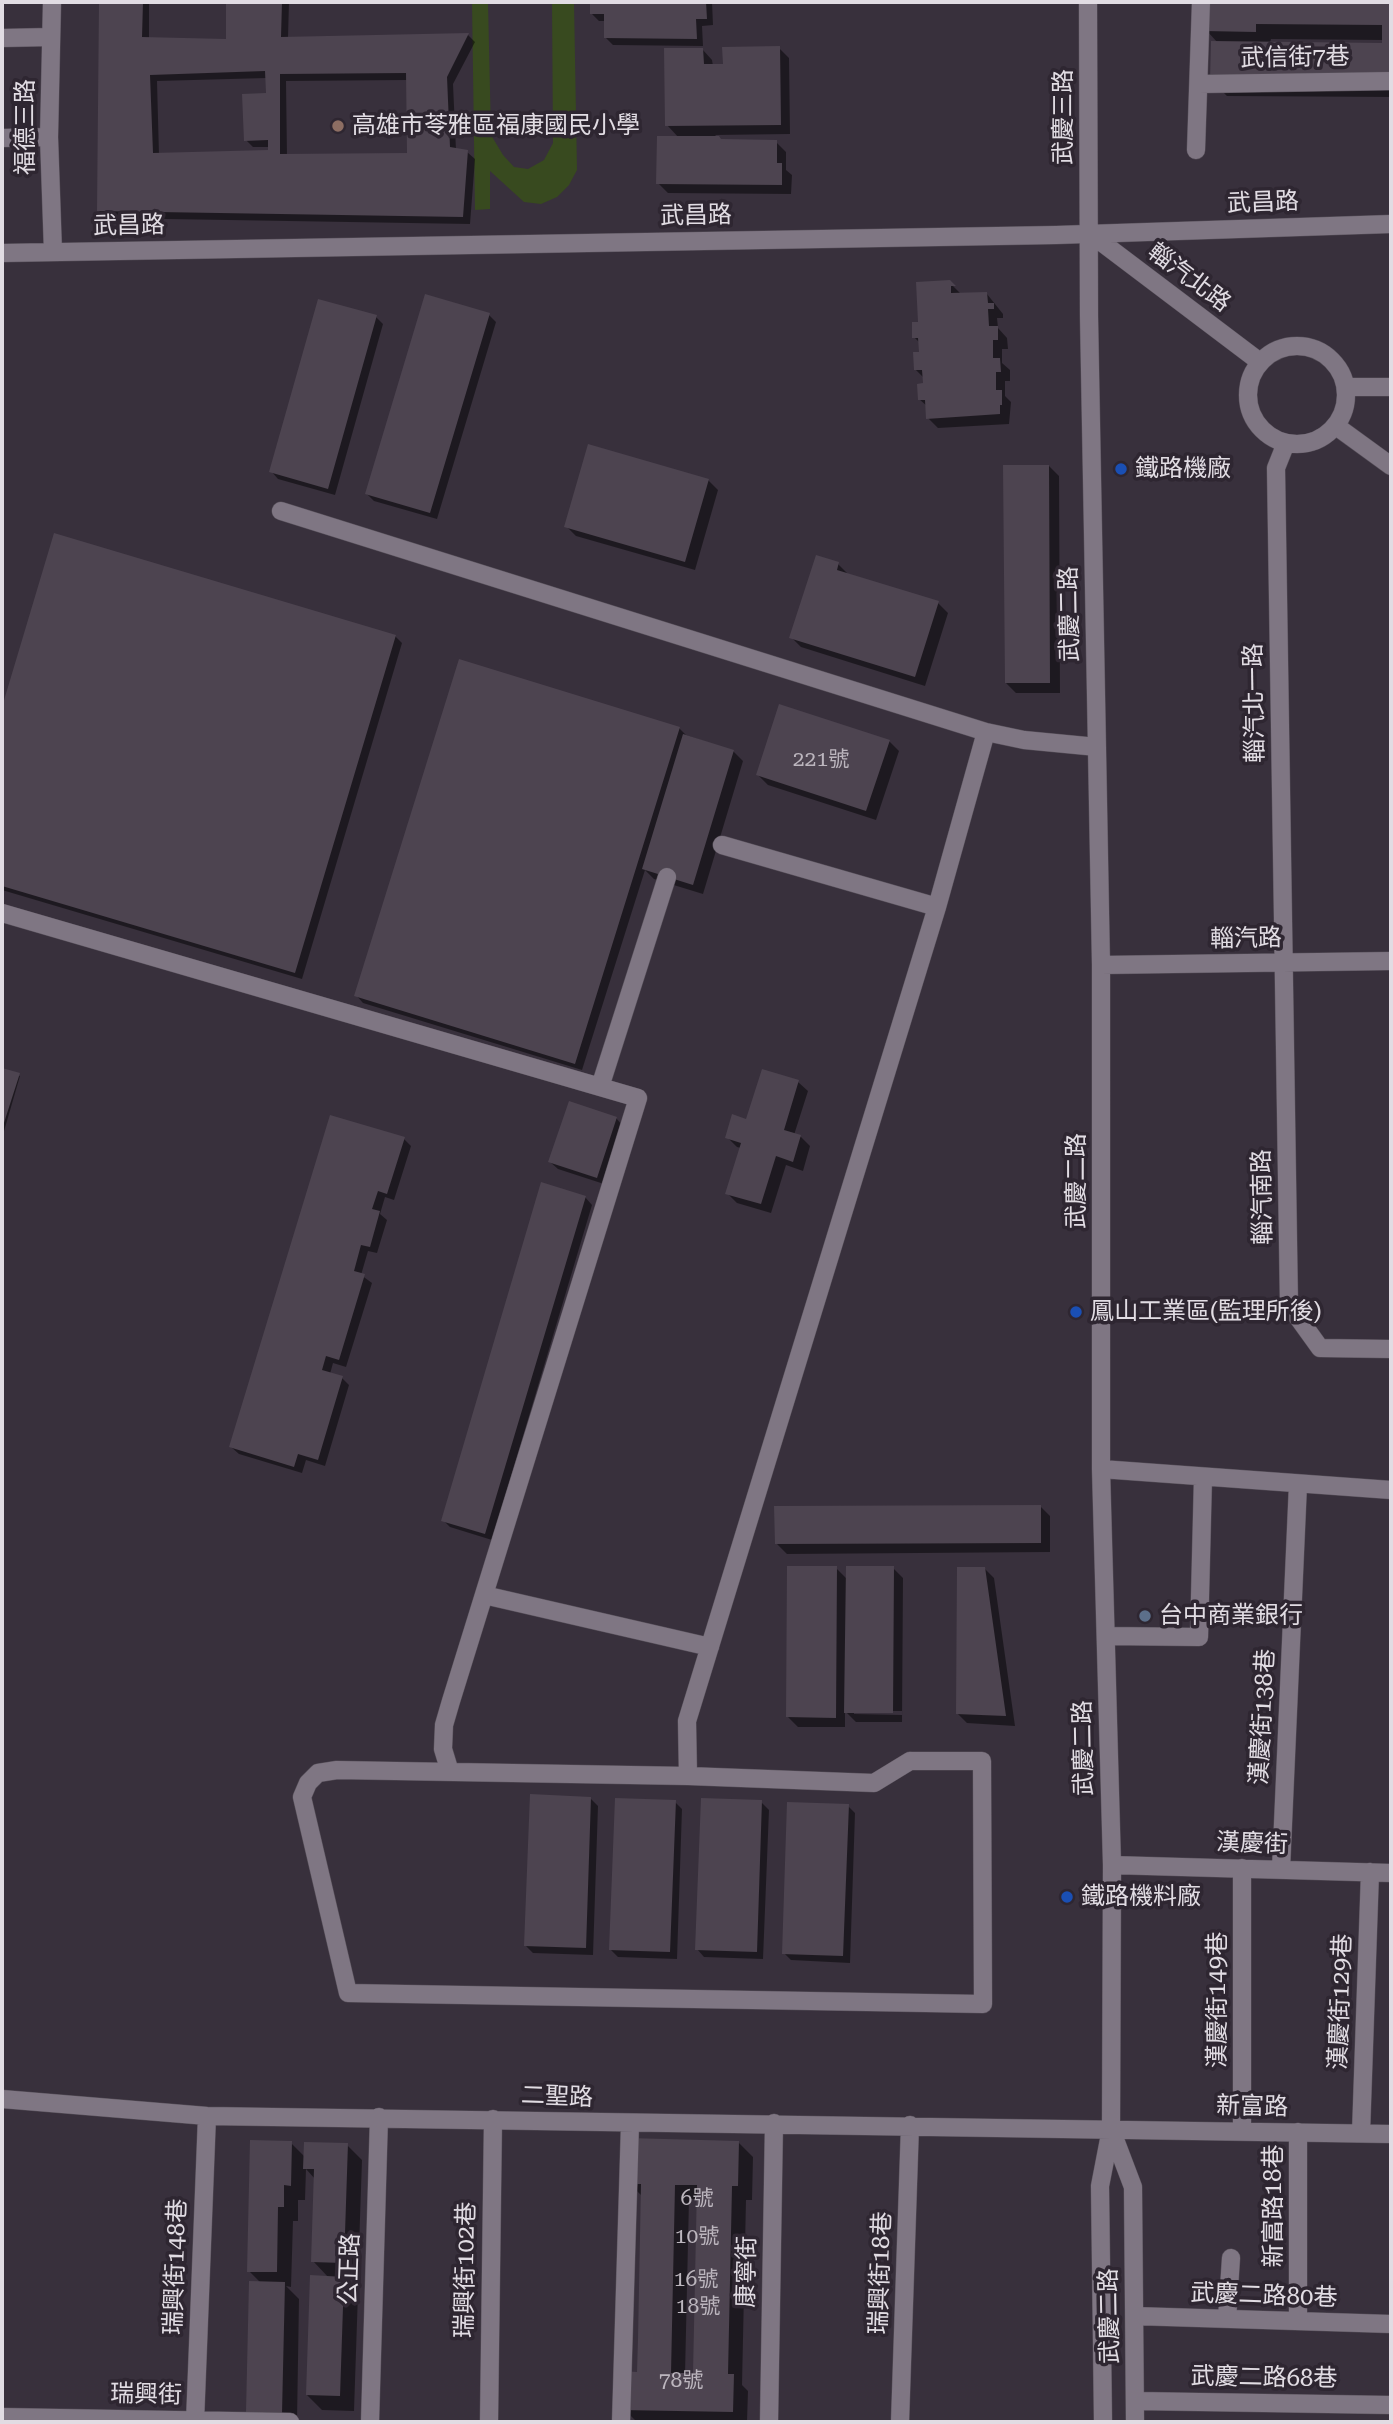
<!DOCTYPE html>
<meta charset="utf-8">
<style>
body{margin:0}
#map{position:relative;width:1393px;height:2424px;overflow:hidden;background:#38303c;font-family:"Roboto Serif",serif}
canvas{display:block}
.frame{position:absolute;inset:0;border:4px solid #e1dce3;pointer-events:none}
</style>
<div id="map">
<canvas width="1393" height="2424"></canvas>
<div class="frame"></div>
</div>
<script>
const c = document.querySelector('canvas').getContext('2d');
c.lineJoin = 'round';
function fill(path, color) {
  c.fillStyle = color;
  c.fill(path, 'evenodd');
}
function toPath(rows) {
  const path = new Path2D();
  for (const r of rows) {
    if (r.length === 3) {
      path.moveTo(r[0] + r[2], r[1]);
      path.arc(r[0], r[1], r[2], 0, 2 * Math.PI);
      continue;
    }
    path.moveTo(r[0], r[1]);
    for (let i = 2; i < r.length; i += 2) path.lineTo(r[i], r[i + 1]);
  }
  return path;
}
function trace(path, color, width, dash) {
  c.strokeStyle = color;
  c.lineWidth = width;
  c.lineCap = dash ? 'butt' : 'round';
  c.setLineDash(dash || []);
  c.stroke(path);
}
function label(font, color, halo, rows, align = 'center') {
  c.font = font + ' "Roboto Serif","Noto Sans TC",serif';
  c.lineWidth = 7;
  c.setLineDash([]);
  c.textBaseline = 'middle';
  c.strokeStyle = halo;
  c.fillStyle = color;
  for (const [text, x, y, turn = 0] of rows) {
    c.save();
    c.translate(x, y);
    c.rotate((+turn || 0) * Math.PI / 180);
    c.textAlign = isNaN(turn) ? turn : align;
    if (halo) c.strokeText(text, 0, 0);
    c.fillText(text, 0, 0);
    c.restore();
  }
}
const green = toPath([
 [472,2,488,2,491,135,503,155,514,167,528,169,544,160,553,143,552,2,574,2,577,170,569,185,557,197,541,204,524,202,490,171,490,209,475,210]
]);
const shadow = toPath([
 [101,2,149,2,149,39,227,41,228,2,289,2,288,38,468,35,475,42,453,84,456,150,467,152,475,159,470,224,106,218,98,210],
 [267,78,267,95,246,140,253,147,270,147,270,152,159,155,157,81],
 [408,80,409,154,287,156,286,81],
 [592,2,712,2,713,25,702,26,703,46,613,45,606,38,606,21,599,21,592,14],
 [1206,2,1391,2,1391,97,1227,96,1212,81,1218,43,1206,30],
 [1271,39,1384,40,1384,44,1270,43],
 [779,48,789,58,790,134,715,135,722,141,776,142,786,152,786,170,792,175,791,194,668,193,658,183,679,138,667,125,703,50,712,60,713,66,725,65],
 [949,282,962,295,987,294,1003,314,1003,318,997,318,998,328,1007,338,1008,349,1002,349,1002,363,1010,370,1010,381,1005,381,1005,396,1011,402,1009,424,938,428,928,418,928,407,919,399,924,385,924,378,915,369,921,354,920,343,914,337,920,324],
 [489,315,496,322,437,519,374,501,367,494],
 [376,317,383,324,335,495,278,479,271,471],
 [1049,466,1059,476,1060,693,1016,693,1006,683],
 [708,480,718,490,695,570,576,536,566,526],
 [55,535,395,636,402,643,302,979,2,890,2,713],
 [838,564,848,574,938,603,948,613,925,686,801,647,791,637],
 [679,728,686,735,733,751,743,761,703,894,654,879,645,870,582,1070,363,1003,356,995],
 [889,741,899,751,876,820,768,785,758,775],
 [2,1070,20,1076,2,1138],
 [798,1082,808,1091,794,1135,801,1137,810,1146,803,1171,786,1165,771,1213,737,1203,727,1193,741,1148,737,1147,727,1137],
 [616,1118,623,1126,604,1184,558,1169,550,1162],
 [404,1139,411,1146,394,1200,385,1197,380,1214,387,1220,377,1253,368,1251,361,1275,372,1283,346,1367,333,1363,330,1374,342,1378,349,1385,325,1466,306,1460,302,1473,239,1454,231,1447],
 [585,1197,592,1205,492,1540,450,1527,443,1520],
 [1040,1506,1050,1516,1050,1552,787,1554,777,1544],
 [836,1568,847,1579,893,1568,903,1578,902,1722,856,1722,845,1711,845,1727,798,1727,788,1717],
 [854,1711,902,1711,902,1715,854,1714],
 [984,1568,994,1578,1015,1726,967,1723,957,1713],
 [590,1798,598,1806,593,1955,533,1953,526,1946],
 [675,1802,682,1809,677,1959,618,1957,611,1950],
 [761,1802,769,1810,763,1959,704,1957,697,1949],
 [848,1806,855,1813,850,1963,791,1960,784,1953],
 [738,2142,753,2157,752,2200,746,2200,742,2385,748,2391,747,2422,637,2422,624,2409,639,2373,643,2197,629,2183],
 [689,2199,699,2199,695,2375,685,2375],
 [291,2143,305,2157,347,2145,362,2160,358,2277,341,2277,358,2293,354,2411,322,2410,307,2395,329,2278,313,2261,315,2179,306,2169,305,2200,298,2200,298,2221,293,2221,291,2287,286,2286,299,2299,297,2422,259,2422,248,2412,261,2283,249,2271]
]);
const building = toPath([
 [99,2,143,2,142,37,226,39,226,2,282,2,281,37,469,33,447,77,450,147,468,150,463,217,97,211],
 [265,71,266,93,242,94,244,141,268,140,268,150,153,153,150,75],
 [406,73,407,153,280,154,280,74],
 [590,2,706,2,707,19,696,19,697,39,604,38,604,14,590,14],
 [1204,2,1391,2,1391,83,1210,81,1211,41,1382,43,1382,25,1256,24,1256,32,1204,31],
 [780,46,781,125,665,126,664,48,703,48,704,64,723,64,722,47],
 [657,136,719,136,721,139,777,140,777,163,782,163,782,185,656,184],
 [950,280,956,286,951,286,951,293,987,292,988,303,994,303,994,309,988,309,989,326,998,326,998,340,993,340,993,358,1000,358,1001,372,996,372,996,390,1002,390,1002,405,1000,405,1000,414,926,419,925,400,918,400,917,384,923,383,922,370,914,370,913,352,919,352,918,338,912,338,912,322,918,322,916,282],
 [425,294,490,313,430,513,365,494],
 [318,299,377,315,328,489,269,472],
 [588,444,709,479,685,562,564,527],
 [1003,465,1049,465,1050,683,1005,683],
 [54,533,396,635,295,973,2,886,2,707],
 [816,555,839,562,837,570,939,601,915,677,789,638],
 [459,659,680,727,575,1064,354,996],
 [779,704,890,740,866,811,756,775],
 [683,734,734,750,693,885,642,869],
 [2,1068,20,1073,2,1129],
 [762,1069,799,1080,784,1130,801,1135,793,1162,776,1156,761,1204,725,1194,741,1143,725,1138,732,1114,746,1119],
 [569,1101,617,1117,597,1178,548,1162],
 [330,1115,405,1137,387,1194,378,1191,372,1209,380,1211,370,1247,361,1245,354,1271,365,1274,339,1360,326,1356,322,1370,343,1376,318,1460,298,1454,294,1467,229,1447],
 [541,1182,586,1196,485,1534,441,1521],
 [1041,1505,1041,1543,775,1544,774,1506],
 [787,1566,837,1566,836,1718,786,1717],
 [846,1566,894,1566,893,1713,844,1713],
 [957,1567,985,1567,1006,1716,956,1714],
 [530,1794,591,1797,586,1948,524,1946],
 [615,1798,676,1800,670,1952,609,1950],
 [701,1798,762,1800,757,1952,695,1950],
 [787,1802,849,1804,843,1956,782,1954],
 [628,2138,739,2141,738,2186,732,2186,728,2374,734,2374,733,2412,622,2410,622,2371,637,2372,638,2339,641,2184,627,2184],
 [675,2185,697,2185,693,2373,671,2373],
 [250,2140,292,2141,291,2186,284,2185,284,2207,278,2207,277,2272,247,2272],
 [304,2142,348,2143,344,2263,311,2262,314,2169,303,2169],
 [310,2275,344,2277,340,2396,306,2395],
 [249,2281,285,2282,282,2413,246,2412]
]);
const minor = toPath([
 [52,2,49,137,53,252],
 [1088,2,1089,316,1101,965,1101,1469,1112,1865,1111,2129,1100,2186,1103,2422],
 [2,38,51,37],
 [1199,84,1391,81],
 [2,138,49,137],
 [1196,150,1201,2],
 [1088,232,1260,362],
 [2,253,1056,235,1391,224],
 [1297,395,49],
 [1346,387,1391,387],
 [1336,426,1391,466],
 [1286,443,1276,468,1289,1305,1320,1348,1391,1349],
 [281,511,986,732,937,907,687,1721,688,1776],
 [986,732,1024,740,1097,747],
 [722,845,937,907],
 [2,913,638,1098,451,1701,444,1725,443,1749,450,1772],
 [1101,965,1391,961],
 [600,1087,667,877],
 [1101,1469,1391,1490],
 [484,1595,710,1647],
 [1106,1636,1199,1637,1203,1477],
 [910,1761,982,1761,983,2004,348,1993,302,1797,308,1783,318,1773,337,1770,688,1776,874,1783,910,1761],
 [1112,1865,1391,1873],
 [1242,1868,1242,2131],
 [1281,1869,1298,1484],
 [2,2099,207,2116,1391,2134],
 [1111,2129,1133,2187,1135,2422],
 [1361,2133,1370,1872],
 [1135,2316,1391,2324],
 [1227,2319,1231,2258],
 [1298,2321,1298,2132],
 [1136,2401,1391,2405],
 [2,2417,290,2422],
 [195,2422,207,2116],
 [370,2422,379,2117],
 [489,2422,493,2119],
 [621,2422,630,2124],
 [769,2422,774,2123],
 [900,2422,910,2125]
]);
const markers = [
 [338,126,7,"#8d6e63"],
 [1121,469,7,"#1a4fb4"],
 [1076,1312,7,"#1a4fb4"],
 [1145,1616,7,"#5c6f8a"],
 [1067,1897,7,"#1a4fb4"]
];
const numberNames = [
 ["221號",821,760],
 ["6號",697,2199],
 ["10號",697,2237],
 ["16號",696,2280],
 ["18號",698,2307],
 ["78號",681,2381]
];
const streetNames = [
 ["武信街7巷",1295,58,-1],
 ["武慶三路",1064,117,-90],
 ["福德三路",26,127,-90],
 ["武昌路",1263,203,-2],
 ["武昌路",696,216,-1],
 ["武昌路",129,226,-1],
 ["輜汽北路",1189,278,37],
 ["武慶二路",1070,614,-91],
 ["輜汽北一路",1255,703,-91],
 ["輜汽路",1246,939,-1],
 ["武慶二路",1077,1181,-90],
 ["輜汽南路",1263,1197,-91],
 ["漢慶街138巷",1263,1717,-87],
 ["武慶二路",1084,1748,-91],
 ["漢慶街",1252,1844,2],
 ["漢慶街149巷",1218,2000,-90],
 ["漢慶街129巷",1341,2002,-88],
 ["二聖路",557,2097,2],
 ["新富路",1252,2107,1],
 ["新富路18巷",1274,2206,-90],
 ["瑞興街148巷",176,2267,-88],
 ["公正路",350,2269,-88],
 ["瑞興街102巷",466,2270,-89],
 ["康寧街",747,2272,-89],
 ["瑞興街18巷",881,2273,-88],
 ["武慶二路80巷",1264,2296,2],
 ["武慶二路",1110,2316,-91],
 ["武慶二路68巷",1264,2378,1],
 ["瑞興街",146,2395,1]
];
const poiNames = [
 ["高雄市苓雅區福康國民小學",352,126],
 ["鐵路機廠",1135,469],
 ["鳳山工業區(監理所後)",1090,1312],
 ["台中商業銀行",1159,1616],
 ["鐵路機料廠",1081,1897]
];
fill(green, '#384a1f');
fill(shadow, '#0007');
fill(building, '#4d4450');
trace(minor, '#564f59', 19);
trace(minor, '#7f7683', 18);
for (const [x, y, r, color] of markers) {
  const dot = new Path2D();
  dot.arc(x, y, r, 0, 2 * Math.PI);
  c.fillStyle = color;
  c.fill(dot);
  trace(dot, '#2e2631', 2.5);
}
label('21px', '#bcb6be', null, numberNames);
label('24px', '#e1dce3', '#2e2631', streetNames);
label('24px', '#e1dce3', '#2e2631', poiNames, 'left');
</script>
